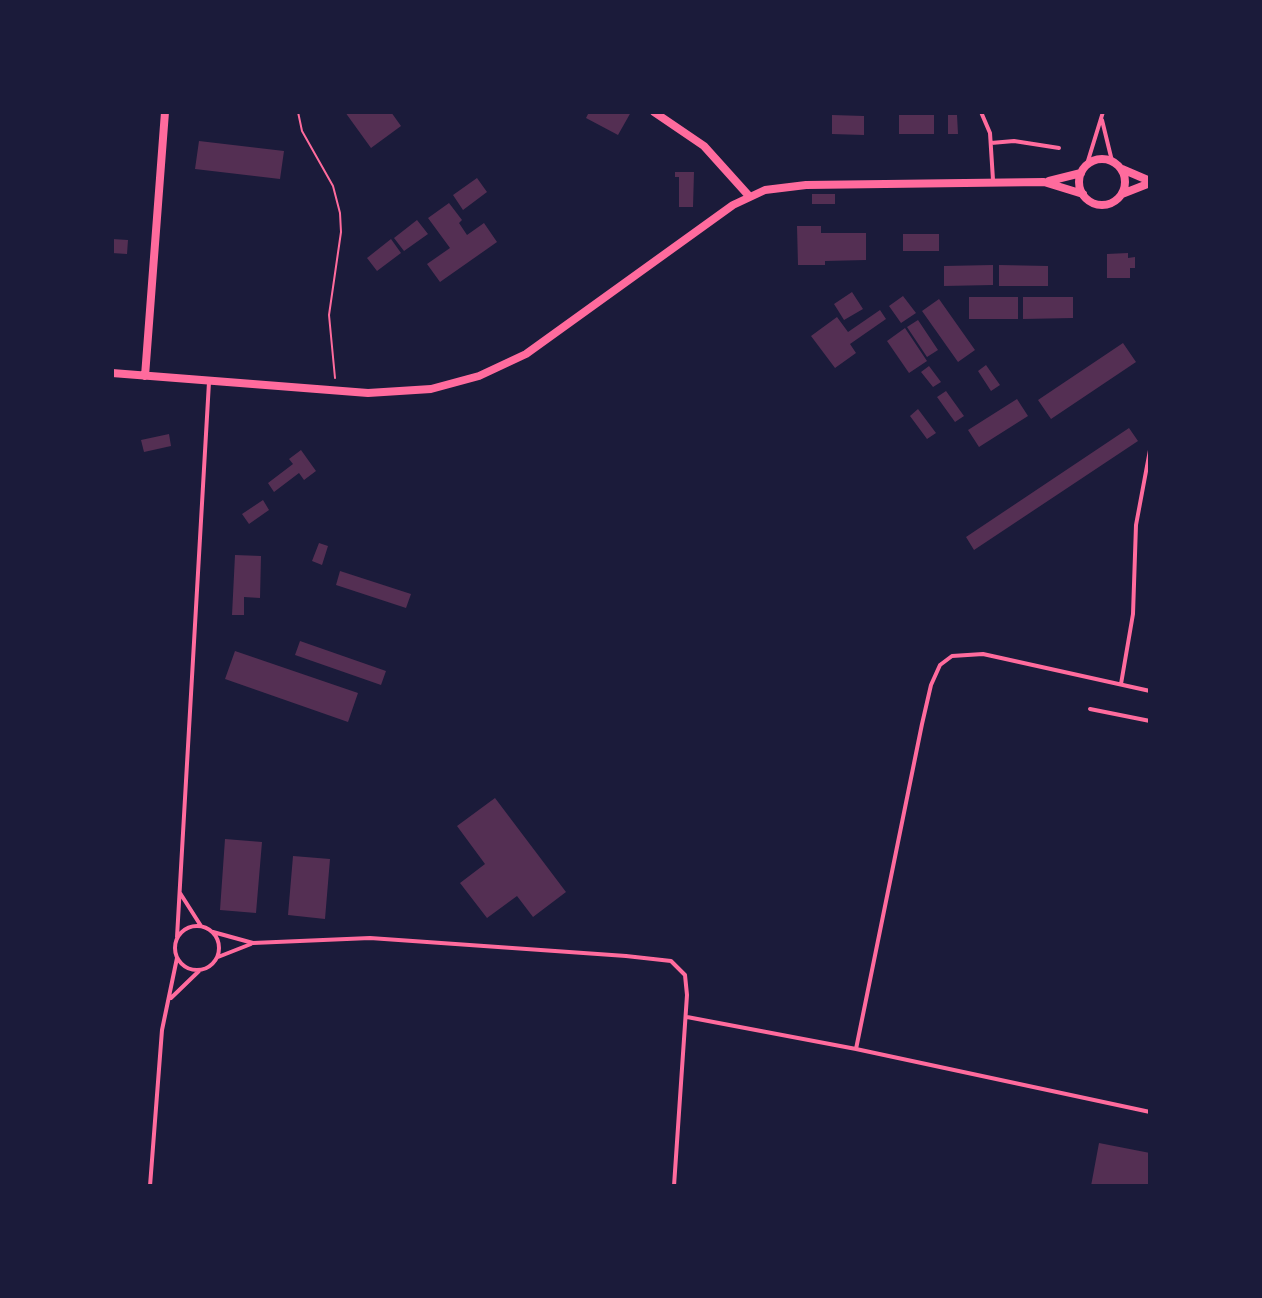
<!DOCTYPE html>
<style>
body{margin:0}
#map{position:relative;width:1262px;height:1298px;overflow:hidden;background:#1b1b3a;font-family:Manrope,sans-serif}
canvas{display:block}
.frame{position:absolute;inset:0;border:114px solid #1b1b3a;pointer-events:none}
</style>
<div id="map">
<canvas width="1262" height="1298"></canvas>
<div class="frame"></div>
</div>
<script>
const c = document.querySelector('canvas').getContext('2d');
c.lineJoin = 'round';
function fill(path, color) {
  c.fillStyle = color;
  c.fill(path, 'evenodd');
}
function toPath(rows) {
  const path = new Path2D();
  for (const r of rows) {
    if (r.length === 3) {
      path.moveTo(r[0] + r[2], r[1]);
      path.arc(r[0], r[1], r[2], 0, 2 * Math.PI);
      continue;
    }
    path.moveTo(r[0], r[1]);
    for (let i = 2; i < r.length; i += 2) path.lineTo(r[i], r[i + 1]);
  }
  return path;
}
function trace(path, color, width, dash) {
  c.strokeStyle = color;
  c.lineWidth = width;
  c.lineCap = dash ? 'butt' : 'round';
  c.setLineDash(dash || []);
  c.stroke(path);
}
const building = toPath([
 [345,112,391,112,401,126,371,148],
 [589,112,631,112,618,135,586,118],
 [832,115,864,116,864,135,832,134],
 [899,115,934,115,934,134,899,134],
 [948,115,957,115,958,134,948,134],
 [199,141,284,151,280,179,195,169],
 [675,172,694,172,693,207,679,207,679,177,675,177],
 [477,178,487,192,463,210,453,195],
 [812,194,835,194,835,204,812,204],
 [449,203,462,220,459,223,467,235,484,223,497,242,440,282,427,264,450,248,428,218],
 [417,220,428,234,404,251,394,238],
 [797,226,821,226,821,233,866,233,866,260,825,261,825,265,798,265],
 [903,234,939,234,939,251,903,251],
 [112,239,128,240,127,254,112,253],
 [391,239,401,253,377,271,367,258],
 [1128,253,1128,258,1135,257,1135,268,1130,268,1130,278,1107,278,1107,254],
 [993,265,993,285,944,286,944,266],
 [999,265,1048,266,1048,286,999,286],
 [852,292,863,309,844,320,834,304],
 [903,296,916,313,901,323,889,306],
 [969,297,1018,297,1018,319,969,319],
 [1023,297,1073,297,1073,318,1023,319],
 [939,299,975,350,958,362,922,311],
 [880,310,886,319,850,344,856,353,835,368,811,336,837,317,848,332],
 [918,320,938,350,927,357,907,327],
 [905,328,927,361,909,373,887,341],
 [1123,343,1136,362,1051,419,1038,400],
 [986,365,1000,385,991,391,978,371],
 [929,366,941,382,933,387,921,372],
 [946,391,964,416,955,422,937,397],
 [1017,399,1028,416,979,447,968,430],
 [918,409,936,433,927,439,910,416],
 [1129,428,1138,441,974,550,966,537],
 [169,434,171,446,144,452,141,440],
 [301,450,316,471,304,480,299,473,274,492,268,483,293,464,289,459],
 [263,500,269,510,249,524,242,514],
 [319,543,328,546,322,565,312,561],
 [235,555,261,556,260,598,244,597,244,615,232,615],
 [340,571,411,594,406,608,336,585],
 [300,641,386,671,381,685,295,655],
 [235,651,358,693,348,722,225,679],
 [495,798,566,892,533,917,517,896,487,918,460,883,485,864,457,826],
 [225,839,262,842,256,913,220,910],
 [293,856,330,859,325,919,288,915],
 [1099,1143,1150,1153,1150,1186,1091,1186]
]);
const path = toPath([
 [298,112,302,131,333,186,340,213,341,232,329,315,335,378]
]);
const service = toPath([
 [981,112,990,133,993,180],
 [1102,120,1112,161],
 [991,143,1014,141,1059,148],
 [1087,164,1103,112],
 [1121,684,1133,614,1136,525,1150,450],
 [1090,709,1150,721],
 [180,893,201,926],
 [197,948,22],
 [213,932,253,943,370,938,626,956,671,961,685,975,687,995,674,1186],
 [177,937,209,382],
 [218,957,251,944],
 [171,998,199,971],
 [687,1017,856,1049,1150,1112],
 [856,1049,922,724,931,685,940,665,952,656,983,654,1150,691],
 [150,1186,162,1030,177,958]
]);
const minor = toPath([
 [654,112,704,146,749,196],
 [1102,182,23],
 [1122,169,1150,181],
 [1049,181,1081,173],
 [1122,194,1150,183],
 [112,373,368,393,431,389,479,376,526,354,733,205,765,190,806,185,1044,182,1083,194],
 [145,376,165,112]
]);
fill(building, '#542f53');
trace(path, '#ff6b9d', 2);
trace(service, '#ff6b9d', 4);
trace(minor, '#ff6b9d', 8);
</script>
